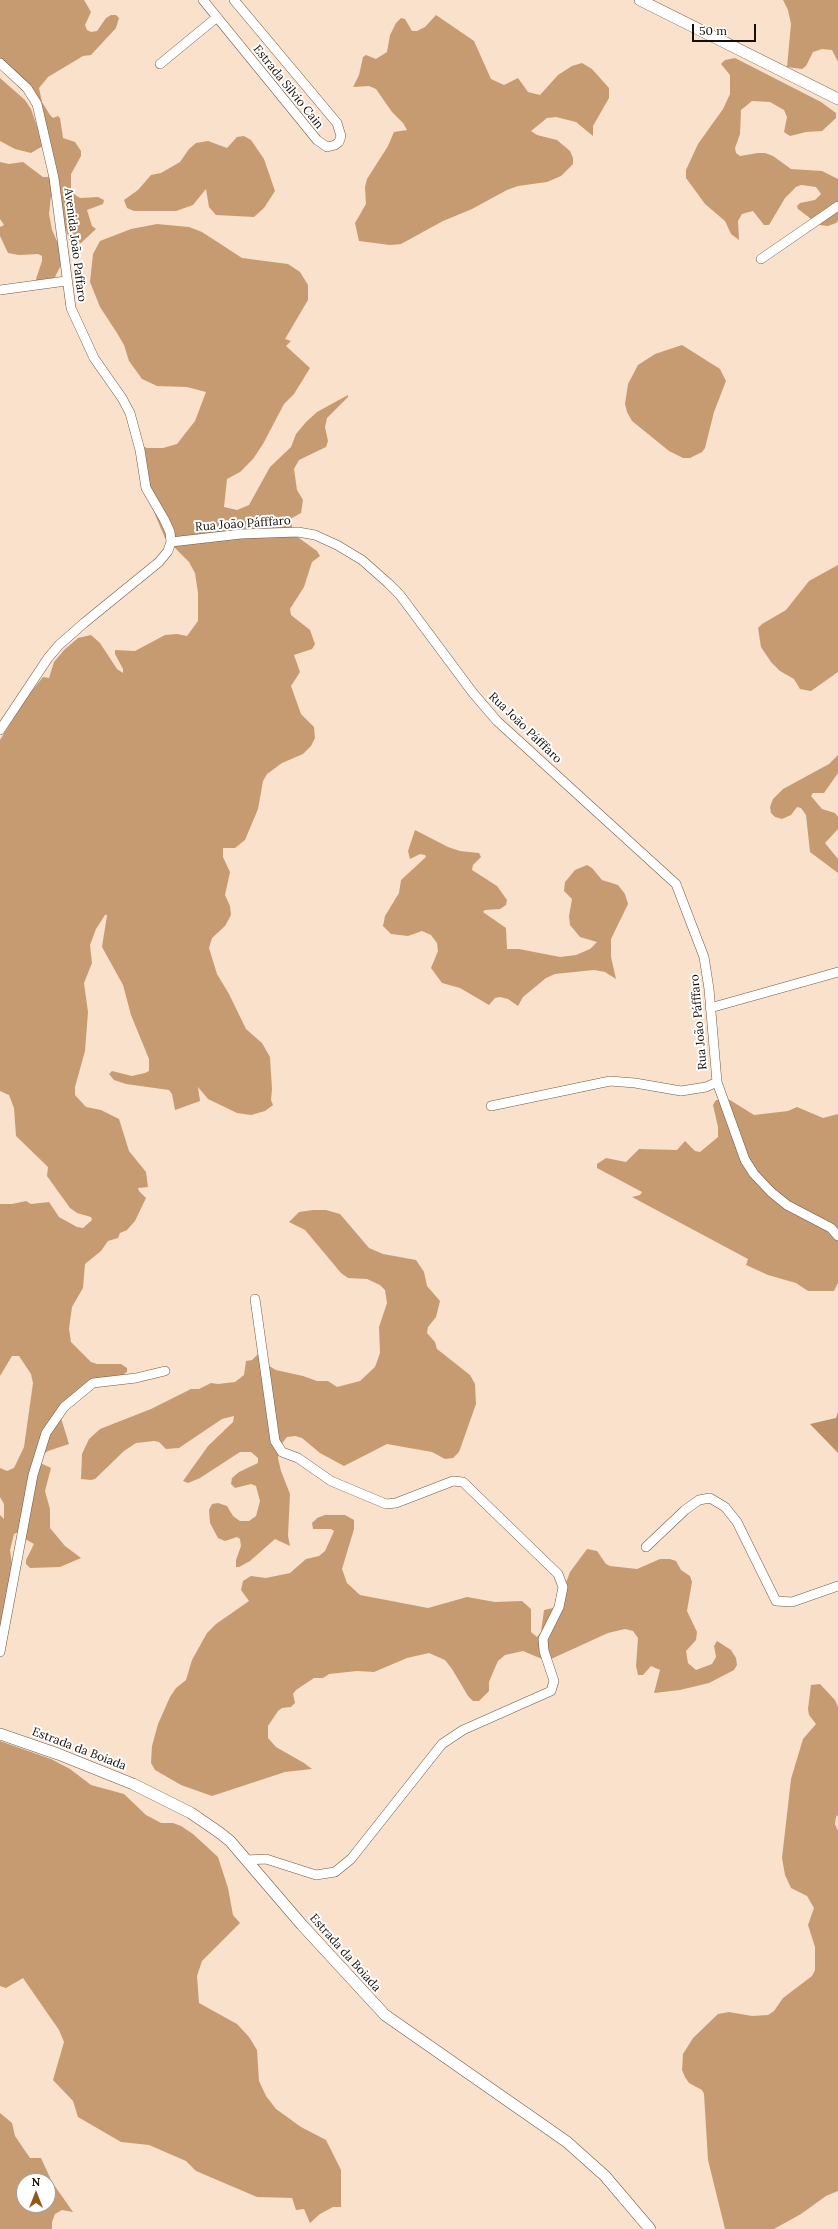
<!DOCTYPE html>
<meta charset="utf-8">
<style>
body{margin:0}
#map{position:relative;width:838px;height:2229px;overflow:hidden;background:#fae1cb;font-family:Lora,serif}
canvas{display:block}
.north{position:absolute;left:16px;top:2173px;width:40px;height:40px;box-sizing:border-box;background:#fff;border:1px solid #a19e9b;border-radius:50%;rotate:0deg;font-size:11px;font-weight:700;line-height:16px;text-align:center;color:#150d06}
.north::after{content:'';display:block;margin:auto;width:14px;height:18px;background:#925814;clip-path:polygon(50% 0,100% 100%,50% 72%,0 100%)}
.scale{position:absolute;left:692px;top:24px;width:64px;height:18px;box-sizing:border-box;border:2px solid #150d06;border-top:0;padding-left:5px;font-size:12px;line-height:14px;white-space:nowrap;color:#150d06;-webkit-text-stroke:3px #fff;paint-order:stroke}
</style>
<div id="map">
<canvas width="838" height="2229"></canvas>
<div class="north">N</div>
<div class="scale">50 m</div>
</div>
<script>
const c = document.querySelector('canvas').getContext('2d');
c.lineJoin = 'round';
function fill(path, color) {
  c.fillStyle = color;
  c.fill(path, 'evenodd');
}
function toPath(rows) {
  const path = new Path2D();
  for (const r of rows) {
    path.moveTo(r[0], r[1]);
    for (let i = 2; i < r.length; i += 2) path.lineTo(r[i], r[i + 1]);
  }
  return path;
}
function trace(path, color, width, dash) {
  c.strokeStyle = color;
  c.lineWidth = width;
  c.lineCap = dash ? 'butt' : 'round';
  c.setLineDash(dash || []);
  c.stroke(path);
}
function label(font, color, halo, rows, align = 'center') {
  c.font = font + ' Lora,serif';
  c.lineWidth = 4;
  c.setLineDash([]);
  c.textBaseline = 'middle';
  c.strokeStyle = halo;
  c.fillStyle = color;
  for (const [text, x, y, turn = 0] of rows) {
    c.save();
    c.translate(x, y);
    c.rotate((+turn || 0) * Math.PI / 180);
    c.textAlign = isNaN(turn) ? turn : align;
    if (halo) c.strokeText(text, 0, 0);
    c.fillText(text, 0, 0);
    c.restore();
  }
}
const forest = toPath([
 [0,0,84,0,91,12,85,25,87,30,91,32,97,31,106,18,111,15,116,15,119,18,116,28,91,55,83,56,48,77,39,88,42,102,50,115,53,118,58,116,60,118,63,138,75,142,81,151,81,156,71,174,71,192,80,198,98,197,104,200,103,204,87,210,92,226,96,229,81,243,72,247,54,196,51,196,49,214,52,230,60,248,61,265,55,277,48,281,36,282,36,279,42,261,42,256,38,254,19,255,8,253,0,236,0,227,4,225,0,219,0,162,9,164,23,162,43,177,49,177,46,147,41,147,31,153,15,149,0,141,0,78,25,100,31,109,38,129,40,107,0,62],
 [783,0,838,0,838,62,832,50,822,49,813,52,806,66,802,69,787,67,791,24,788,10],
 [436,15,474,41,491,79,504,85,518,78,528,92,540,95,558,75,572,66,582,63,592,69,609,88,609,98,593,126,593,136,576,122,556,117,547,118,531,131,537,135,557,140,570,151,573,158,573,164,561,176,547,182,518,186,507,190,472,209,443,221,401,244,390,245,359,241,355,223,366,204,365,187,367,179,388,146,394,132,407,130,403,123,392,112,376,89,369,86,353,87,359,75,363,57,366,55,376,59,387,52,390,35,396,23,401,18,405,19,412,31,417,31,425,27],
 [735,58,821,102,836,113,836,118,822,131,806,132,790,136,784,132,787,117,784,110,770,102,752,101,741,110,740,134,735,148,736,153,740,156,758,153,765,153,773,156,791,169,822,171,838,179,838,221,836,223,828,226,819,225,798,209,797,206,800,203,815,200,821,194,816,187,801,185,796,187,785,198,769,225,764,225,753,211,742,214,738,221,739,240,731,234,725,221,705,204,686,178,686,170,698,144,723,109,730,94,730,75,721,64,725,60],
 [244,136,251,140,264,159,275,191,264,208,254,217,216,215,209,207,206,189,193,205,176,211,134,211,127,208,124,200,138,190,151,175,161,173,180,162,189,149,196,143,208,141,227,148,237,137],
 [157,224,189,227,202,232,242,258,288,264,300,272,308,285,308,300,285,339,291,341,286,346,310,368,294,394,284,404,263,444,253,459,240,472,227,479,224,507,237,510,249,505,270,467,291,447,296,434,306,422,317,412,348,395,348,397,327,418,325,427,328,441,326,447,299,460,294,469,297,490,303,500,301,513,292,518,292,533,317,551,320,556,312,562,304,587,290,609,291,615,310,630,315,644,312,649,294,655,300,672,291,686,301,714,314,727,315,738,311,746,303,754,282,763,267,774,263,781,258,809,245,840,235,848,223,848,223,857,230,872,225,895,230,906,231,915,225,926,212,938,209,948,217,974,229,994,246,1029,262,1043,270,1057,272,1089,271,1100,273,1105,265,1111,251,1115,237,1113,208,1099,198,1087,200,1101,175,1110,172,1094,169,1090,126,1084,114,1080,109,1074,112,1071,132,1076,145,1073,149,1071,149,1059,131,1015,123,985,102,947,107,915,105,915,96,929,90,945,92,963,84,983,88,1012,85,1051,75,1087,75,1095,86,1107,101,1110,119,1119,129,1151,146,1172,148,1187,138,1188,139,1191,146,1198,135,1221,127,1230,120,1233,118,1238,108,1241,101,1251,85,1264,83,1288,72,1307,69,1329,71,1342,91,1362,97,1364,121,1364,127,1368,127,1372,120,1377,74,1394,61,1418,69,1444,48,1451,39,1457,38,1462,51,1468,45,1491,50,1509,50,1528,65,1546,81,1558,60,1567,30,1568,26,1564,26,1560,34,1544,25,1539,21,1531,14,1534,10,1550,13,1572,0,1645,0,1515,4,1519,4,1504,0,1497,0,1468,7,1471,14,1468,24,1447,33,1383,31,1374,19,1356,12,1356,0,1376,0,1204,12,1204,26,1201,31,1204,49,1202,59,1217,77,1227,83,1228,92,1220,91,1217,77,1213,70,1208,47,1176,48,1167,16,1136,14,1108,9,1095,0,1091,0,740,26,698,43,677,49,678,54,662,64,650,78,638,91,635,100,643,117,669,123,673,123,669,115,654,115,650,135,651,165,635,177,634,187,636,198,621,198,593,195,573,189,562,165,538,148,498,139,445,147,448,163,448,177,444,195,421,206,392,187,387,157,386,142,379,129,361,124,345,117,333,100,307,90,282,93,254,100,241,131,229],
 [682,345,720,369,726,381,714,412,705,448,702,452,690,458,683,458,669,451,632,421,627,412,625,404,628,384,638,365,655,354],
 [838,565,838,672,811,691,800,689,794,679,780,671,771,662,761,647,758,628,762,624,786,610,809,581],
 [838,755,838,773,824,793,813,793,811,796,822,809,835,813,838,817,838,829,825,843,838,859,838,873,810,852,806,815,801,808,797,807,791,815,782,819,775,817,771,813,770,807,773,799,783,789,829,764],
 [415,830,448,847,460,851,479,853,481,857,473,865,472,870,497,886,507,900,506,905,500,909,485,910,483,912,506,928,507,949,519,949,560,957,576,955,590,949,597,942,580,937,570,925,569,916,572,899,564,891,565,882,575,870,587,865,592,868,602,880,618,885,625,894,628,904,611,939,611,957,616,979,605,972,594,970,555,974,546,978,523,997,518,1006,508,999,500,997,495,998,489,1005,460,988,442,983,431,968,438,951,437,943,431,935,422,931,408,936,391,934,383,926,385,916,399,893,401,880,426,857,425,855,420,854,410,859,408,851],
 [716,1100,730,1100,754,1115,788,1111,797,1107,823,1118,838,1114,838,1283,834,1291,808,1291,796,1283,768,1275,746,1265,748,1259,632,1197,640,1195,642,1192,597,1168,597,1164,606,1158,626,1162,639,1149,677,1150,685,1141,695,1151,700,1152,718,1137,718,1127,713,1105],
 [313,1210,326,1210,340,1214,369,1248,383,1254,416,1260,424,1272,427,1286,440,1301,436,1317,428,1327,427,1333,435,1342,437,1349,470,1375,475,1384,476,1404,459,1452,453,1458,445,1459,432,1452,387,1444,344,1466,320,1453,302,1438,295,1436,287,1437,279,1447,278,1458,281,1471,290,1494,288,1536,290,1546,275,1539,250,1561,239,1567,236,1567,236,1560,241,1546,240,1539,237,1537,225,1541,218,1538,210,1523,209,1510,212,1504,218,1503,227,1506,233,1516,240,1521,249,1521,256,1516,260,1501,256,1486,251,1484,235,1488,231,1484,232,1478,239,1472,258,1463,258,1458,251,1452,240,1452,200,1478,188,1483,183,1481,208,1446,233,1422,234,1416,222,1419,179,1448,166,1449,159,1442,154,1441,136,1443,124,1451,95,1479,91,1480,81,1479,82,1454,89,1439,100,1429,151,1409,191,1389,199,1389,211,1383,218,1384,235,1382,244,1375,246,1361,252,1360,258,1354,259,1360,276,1370,303,1376,317,1381,328,1381,337,1387,360,1381,375,1367,380,1353,379,1327,387,1303,385,1290,380,1285,367,1279,348,1278,341,1273,305,1230,289,1222,299,1212],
 [325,1515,345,1515,354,1520,354,1529,342,1569,347,1583,360,1595,428,1608,467,1597,495,1602,522,1601,531,1609,531,1632,537,1637,541,1632,544,1610,553,1608,558,1604,570,1572,587,1549,597,1551,606,1564,610,1566,637,1569,660,1559,670,1559,676,1561,681,1570,690,1576,692,1582,687,1611,697,1632,696,1640,686,1651,688,1663,696,1670,712,1664,716,1657,714,1646,717,1641,731,1650,736,1658,737,1665,734,1670,709,1683,680,1690,654,1693,660,1670,651,1666,643,1675,638,1675,636,1666,638,1638,633,1631,625,1629,608,1633,551,1659,542,1659,523,1651,505,1655,498,1661,494,1670,489,1682,489,1691,479,1701,473,1701,468,1696,452,1669,445,1660,429,1653,407,1658,374,1672,357,1671,329,1674,323,1678,314,1678,296,1690,293,1694,295,1703,291,1707,282,1708,278,1711,268,1726,268,1738,276,1747,304,1763,312,1769,285,1772,212,1796,181,1785,155,1770,151,1763,152,1746,158,1724,170,1697,176,1688,186,1680,192,1660,207,1633,216,1624,249,1601,241,1590,243,1581,251,1576,266,1578,290,1573,306,1559,319,1556,325,1551,334,1531,331,1529,313,1529,312,1523,317,1518],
 [820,1684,835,1700,838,1707,838,1815,836,1817,835,1824,838,1831,838,2191,826,2196,801,2214,774,2229,725,2229,708,2160,704,2094,702,2090,689,2083,685,2077,682,2070,683,2054,693,2038,718,2014,729,2012,752,2016,768,2015,774,2011,783,1998,812,1976,815,1970,815,1947,808,1925,814,1908,807,1896,791,1888,785,1875,782,1858,791,1779,803,1739,816,1724,809,1715,808,1709,811,1685],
 [0,1741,51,1759,70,1769,91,1785,124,1794,146,1815,161,1823,173,1823,181,1826,193,1834,218,1857,228,1888,233,1915,240,1923,202,1961,197,1976,199,2003,237,2024,249,2037,257,2050,259,2081,266,2096,276,2109,301,2127,326,2140,341,2170,341,2207,333,2207,320,2214,310,2223,304,2209,296,2210,292,2198,257,2197,196,2171,186,2161,149,2145,121,2142,78,2117,73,2101,53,2080,64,2042,59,2030,23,1978,6,1988,0,1986],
 [0,2113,12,2123,15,2136,30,2158,41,2158,52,2182,73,2212,62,2210,55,2214,52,2222,52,2229,0,2229],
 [24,2181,48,2181,48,2205,24,2205]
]);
const water = toPath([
 [838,1412,838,1453,810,1424,836,1418]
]);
const minor = toPath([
 [203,0,317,140,327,147,335,145,339,142,341,136,337,123,234,0],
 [0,63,27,88,37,104,54,178,71,308,94,358,122,398,130,413,140,450,146,488,164,519,170,532,171,542,168,551,159,562,84,623,59,645,48,658,0,730],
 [160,64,216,18],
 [761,259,838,206],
 [0,290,66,281],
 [171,542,241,534,298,532,315,535,337,545,362,560,388,583,400,595,473,693,497,721,676,884,704,957,709,989,717,1082,745,1160,754,1174,771,1192,787,1205,831,1228,838,1236],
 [710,1008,838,972],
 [491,1106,610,1081,635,1083,681,1091,706,1087,717,1082],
 [646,1547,685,1510,699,1500,710,1498,725,1507,737,1522,776,1601,792,1602,838,1586],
 [0,1652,33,1475,46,1433,64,1407,93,1383,136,1378,165,1371],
 [247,1860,266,1859,316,1875,335,1872,351,1859,442,1744,463,1730,551,1691,554,1681,544,1651,543,1639,559,1607,563,1587,558,1574,463,1482,453,1481,396,1503,386,1504,331,1481,298,1458,282,1452,275,1441,255,1299]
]);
const major = toPath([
 [640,0,838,99],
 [0,1734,58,1754,133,1784,191,1813,220,1833,230,1841,302,1925,385,2015,567,2142,605,2176,650,2229]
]);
const streetNames = [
 ["Estrada Silvio Cain",288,87,51],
 ["Avenida João Paffaro",75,245,83],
 ["Rua João Páfffaro",243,524,-4],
 ["Rua João Páfffaro",525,728,44],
 ["Rua João Páfffaro",699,1022,-95],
 ["Estrada da Boiada",79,1749,21],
 ["Estrada da Boiada",345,1953,48]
];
fill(forest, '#c79b72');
fill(water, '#bb8f67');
trace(minor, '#6f5a47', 10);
trace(major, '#6f5a47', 12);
trace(minor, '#fff', 9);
trace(major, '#fff', 11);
label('12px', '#150d06', '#fff', streetNames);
</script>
